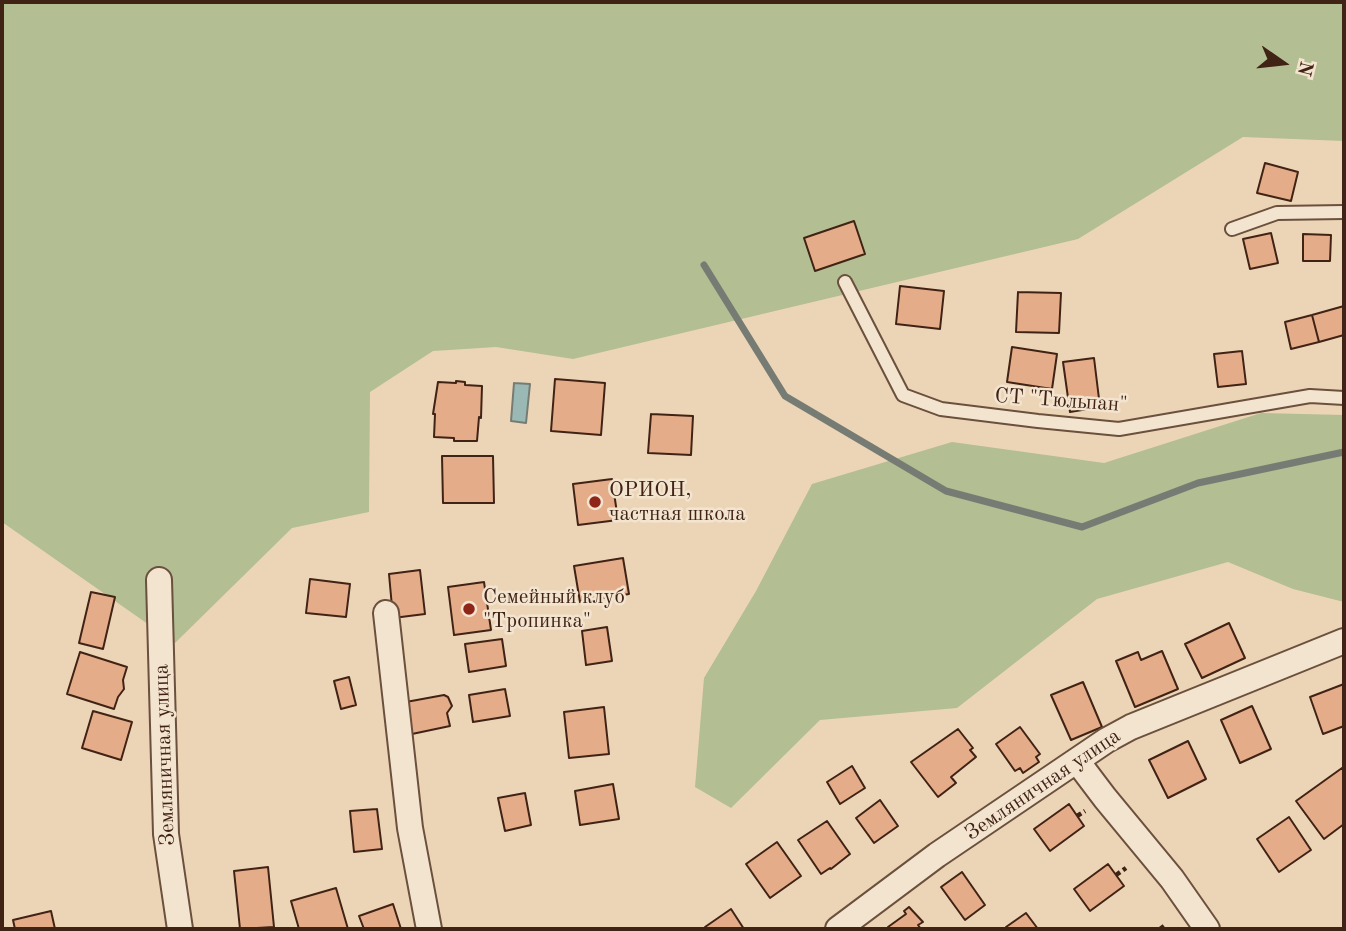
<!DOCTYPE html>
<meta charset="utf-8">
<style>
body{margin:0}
#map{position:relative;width:1346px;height:931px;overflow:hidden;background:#ecd5b6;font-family:"Old Standard TT",serif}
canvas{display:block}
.frame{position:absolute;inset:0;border:4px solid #402315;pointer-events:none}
.north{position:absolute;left:1248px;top:28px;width:70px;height:70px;-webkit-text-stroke:5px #f3e4d0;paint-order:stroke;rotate:104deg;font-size:19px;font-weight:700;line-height:28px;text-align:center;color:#402315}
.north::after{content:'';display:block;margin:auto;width:24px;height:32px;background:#402315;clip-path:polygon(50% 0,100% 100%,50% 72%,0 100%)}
</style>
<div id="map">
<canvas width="1346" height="931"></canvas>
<div class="frame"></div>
<div class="north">N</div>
</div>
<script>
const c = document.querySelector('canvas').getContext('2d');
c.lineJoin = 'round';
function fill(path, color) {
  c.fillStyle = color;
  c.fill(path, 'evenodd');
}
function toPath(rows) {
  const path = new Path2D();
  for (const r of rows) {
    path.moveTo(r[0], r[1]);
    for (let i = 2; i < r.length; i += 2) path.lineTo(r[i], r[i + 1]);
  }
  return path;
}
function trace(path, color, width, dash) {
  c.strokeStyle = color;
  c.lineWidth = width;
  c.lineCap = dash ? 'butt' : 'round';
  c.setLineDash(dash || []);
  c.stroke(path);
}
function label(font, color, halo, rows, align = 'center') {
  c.font = font + ' "Old Standard TT",serif';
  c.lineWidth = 5;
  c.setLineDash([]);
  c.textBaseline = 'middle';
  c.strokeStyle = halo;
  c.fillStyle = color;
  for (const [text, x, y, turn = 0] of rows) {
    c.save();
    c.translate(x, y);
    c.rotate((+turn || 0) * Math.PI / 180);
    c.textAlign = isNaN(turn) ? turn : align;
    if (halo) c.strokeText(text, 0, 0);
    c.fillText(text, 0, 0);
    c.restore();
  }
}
const green = toPath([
 [2,2,1344,2,1344,141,1243,137,1078,239,573,359,496,347,433,351,370,392,369,512,292,528,175,643,2,522],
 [1261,413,1344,415,1344,602,1293,589,1228,562,1097,599,957,708,820,720,731,808,695,787,704,678,756,591,812,484,952,442,1104,463]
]);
const water = toPath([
 [514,383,530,384,526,423,511,421,514,383]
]);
const stream = toPath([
 [704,265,785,396,946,491,1082,527,1198,483,1344,452]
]);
const building = toPath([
 [1265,163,1298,172,1291,201,1257,193,1265,163],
 [854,221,865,254,815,271,804,238,854,221],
 [1271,233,1278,263,1250,269,1243,239,1271,233],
 [1303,234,1331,235,1330,261,1303,261,1303,234],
 [900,286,944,291,940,329,896,324,900,286],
 [1018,292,1061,293,1059,333,1016,332,1018,292],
 [1344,306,1344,335,1319,342,1312,315,1344,306],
 [1312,315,1319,342,1291,349,1285,322,1312,315],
 [1012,347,1057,354,1052,389,1007,382,1012,347],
 [1242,351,1246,384,1218,387,1214,354,1242,351],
 [1094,358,1100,407,1070,412,1063,362,1094,358],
 [555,379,605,383,601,435,551,431,555,379],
 [456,381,465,382,465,385,482,386,481,418,479,417,477,441,454,441,454,438,434,437,435,414,433,414,438,382,456,383,456,381],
 [651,414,693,416,691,455,648,453,651,414],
 [442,456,493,456,494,503,443,503,442,456],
 [612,479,618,520,578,525,573,484,612,479],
 [623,558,629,594,580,602,574,566,623,558],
 [420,570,425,614,393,618,389,574,420,570],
 [310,579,350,584,346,617,306,613,310,579],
 [484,582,491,630,454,635,448,587,484,582],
 [91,592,115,597,103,649,79,643,91,592],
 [1229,623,1245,658,1202,678,1185,644,1229,623],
 [607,627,612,661,586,665,582,631,607,627],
 [502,639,506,666,469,672,465,644,502,639],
 [1162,651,1178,689,1135,707,1116,661,1138,652,1141,660,1162,651],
 [80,652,127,667,123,680,124,689,118,697,114,709,67,694,80,652],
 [349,677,356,705,341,709,334,681,349,677],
 [1083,682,1102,727,1071,740,1051,695,1083,682],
 [1344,684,1344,726,1323,734,1310,697,1344,684],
 [505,689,510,716,473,722,469,695,505,689],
 [444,695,448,697,452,706,447,713,450,726,412,734,406,702,444,695],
 [1252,706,1271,749,1240,763,1221,720,1252,706],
 [604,707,609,754,569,758,564,712,604,707],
 [93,711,132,722,121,760,82,748,93,711],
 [1020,727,1040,754,1036,757,1039,762,1023,773,1020,768,1015,771,996,744,1020,727],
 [958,729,973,748,970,750,976,757,951,777,956,783,938,797,911,762,958,729],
 [1188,741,1206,779,1168,798,1149,760,1188,741],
 [852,766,865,788,840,804,827,782,852,766],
 [1342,768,1344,771,1344,824,1324,839,1296,801,1342,768],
 [613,784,619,819,580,825,575,791,613,784],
 [525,793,531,825,505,831,498,798,525,793],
 [880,800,898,826,874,843,856,818,880,800],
 [1069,804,1084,826,1050,851,1034,829,1069,804],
 [377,809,382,849,354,852,350,811,377,809],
 [1289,817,1311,850,1279,872,1257,839,1289,817],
 [827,821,850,854,831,869,830,868,821,874,798,840,827,821],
 [777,842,801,876,770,898,746,864,777,842],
 [1108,864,1124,886,1090,911,1074,889,1108,864],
 [268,867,274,927,240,929,234,871,268,867],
 [962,872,985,905,965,920,941,887,962,872],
 [336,888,348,929,299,929,291,901,336,888],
 [393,904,401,929,364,929,359,916,393,904],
 [909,907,923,922,918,925,921,929,890,929,888,927,906,914,904,911,909,907],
 [731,909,744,929,706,929,705,927,731,909],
 [51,911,55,929,15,929,13,920,51,911],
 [1026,913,1038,929,1007,929,1006,927,1026,913]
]);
const path = toPath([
 [1077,816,1085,811],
 [1116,875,1126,868],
 [1160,929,1164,926]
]);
const lane = toPath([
 [1232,229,1277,213,1344,212],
 [845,282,903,395,941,409,1038,421,1119,429,1310,396,1344,398]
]);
const street = toPath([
 [159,580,166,834,180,929],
 [386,613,410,828,429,929],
 [1077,761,1105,798,1172,879,1207,929],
 [838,929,937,855,1107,740,1131,727,1344,641]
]);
const markers = [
 [595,502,7,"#8f2418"],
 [469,609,7,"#8f2418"]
];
const streetNames = [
 ["СТ \"Тюльпан\"",1061,401,4],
 ["Земляничная улица",165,755,-92],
 ["Земляничная улица",1043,785,-34]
];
const poiNames = [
 ["ОРИОН,",609,490],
 ["частная школа",609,514],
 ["Семейный клуб",483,597],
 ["\"Тропинка\"",483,621]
];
fill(green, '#b3be92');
fill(water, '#9ab8b4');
trace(water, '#767c74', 2);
trace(stream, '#767c74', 7);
fill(building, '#e5ac89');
trace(building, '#402315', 2);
trace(lane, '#6b503d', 16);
trace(street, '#6b503d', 28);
trace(path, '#402315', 4.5, [5, 3.5]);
trace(lane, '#f3e4d0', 12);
trace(street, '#f3e4d0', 24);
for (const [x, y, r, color] of markers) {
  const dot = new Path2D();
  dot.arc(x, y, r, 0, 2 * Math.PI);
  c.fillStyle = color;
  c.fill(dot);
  trace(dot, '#f3e4d0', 2.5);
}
label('21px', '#402315', '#f3e4d0', streetNames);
label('21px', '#402315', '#f3e4d0', poiNames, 'left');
</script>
